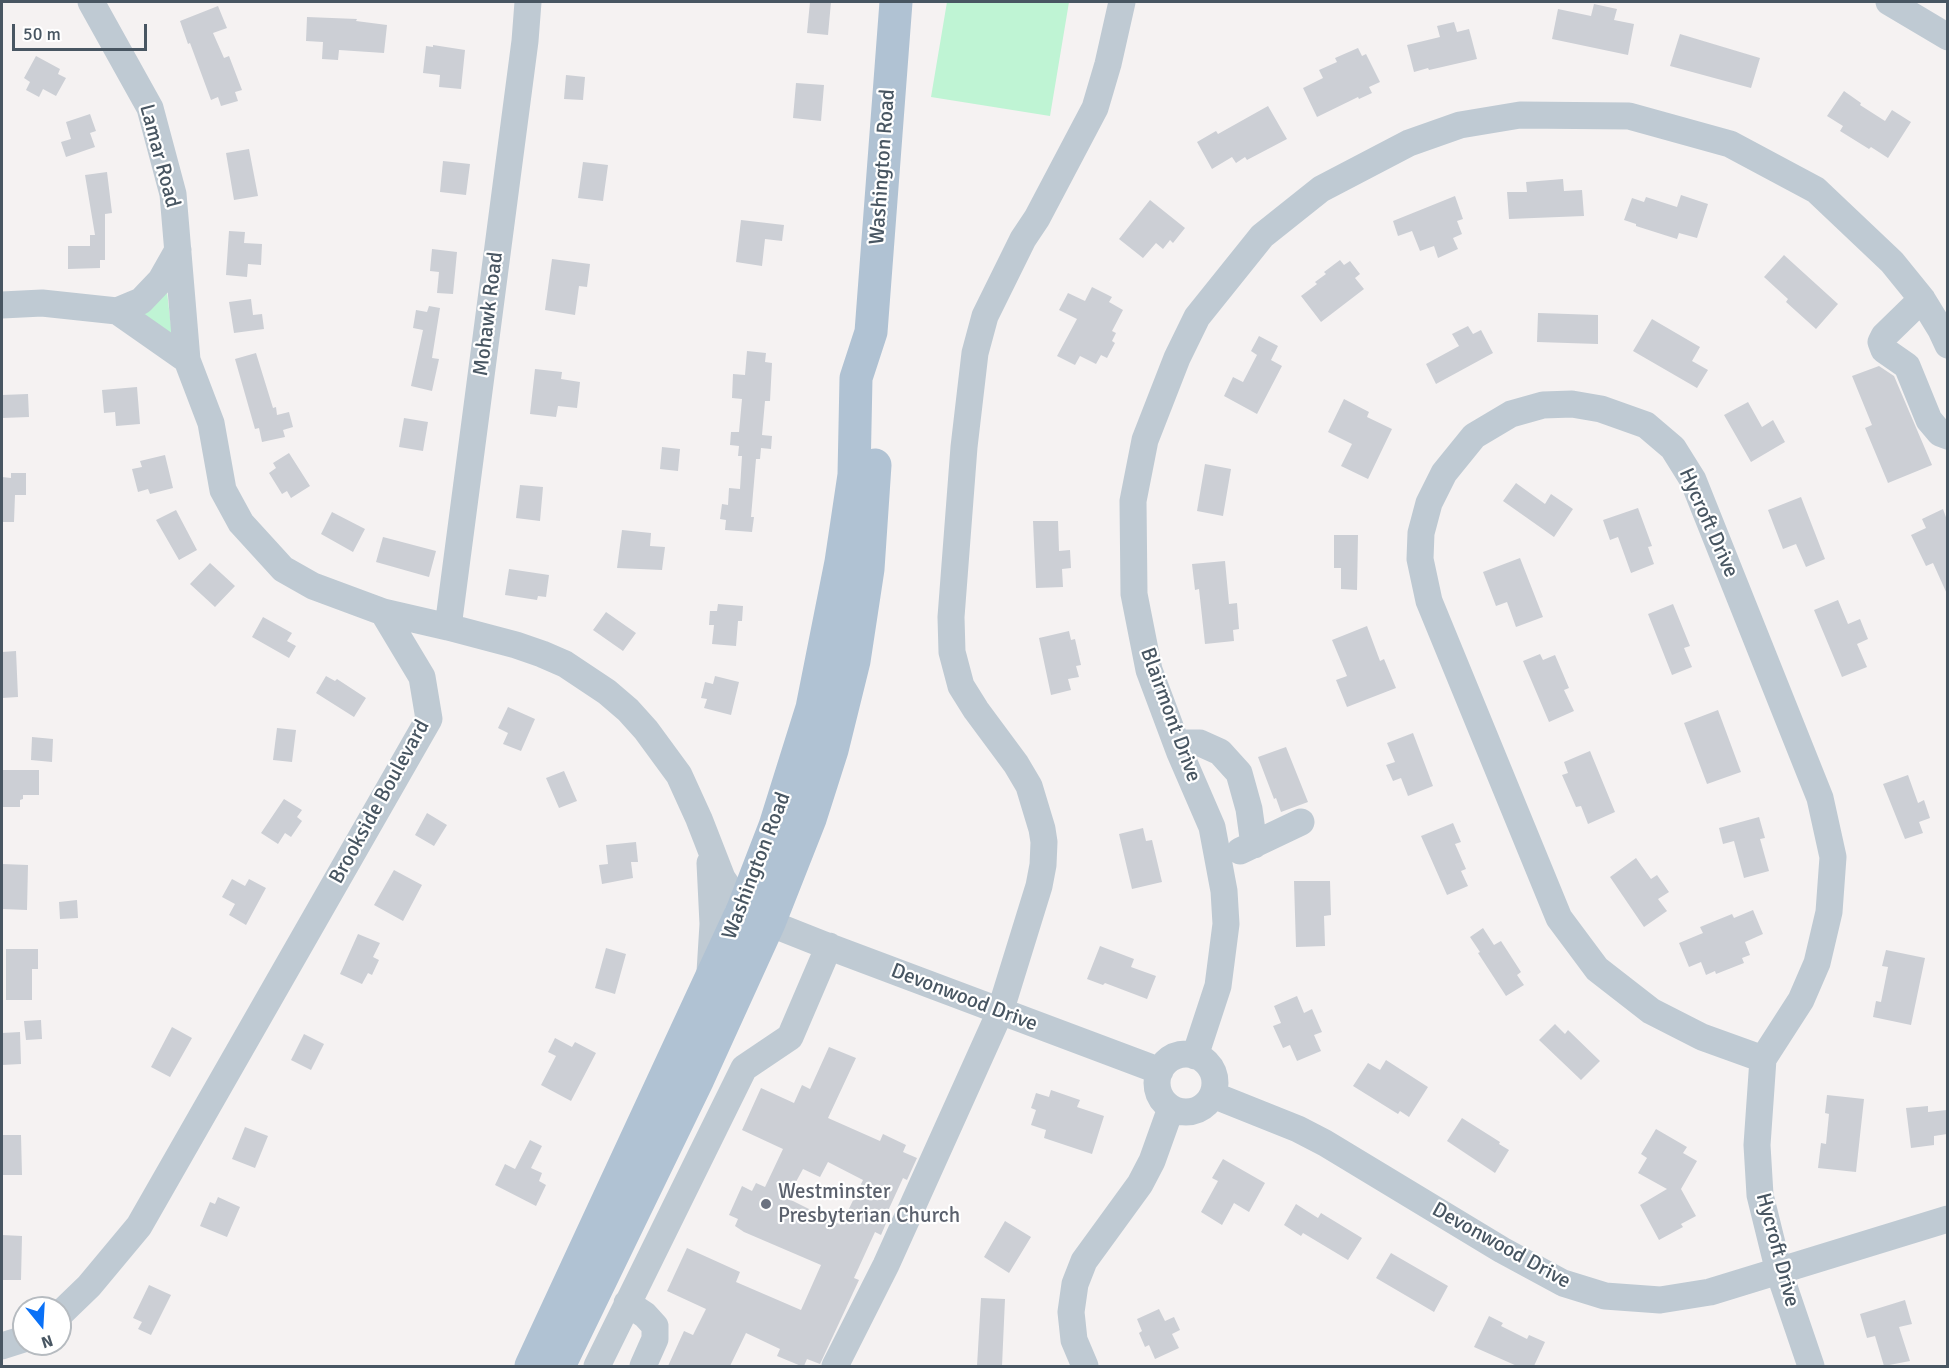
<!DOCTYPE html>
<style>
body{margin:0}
#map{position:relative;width:1949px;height:1368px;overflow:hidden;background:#f5f2f2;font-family:Signika,sans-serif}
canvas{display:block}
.frame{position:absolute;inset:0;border:3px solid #485662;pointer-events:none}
.north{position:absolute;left:12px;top:1296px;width:60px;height:60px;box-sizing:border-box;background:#fff;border:2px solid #b6bbc0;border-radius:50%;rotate:162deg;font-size:16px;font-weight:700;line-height:24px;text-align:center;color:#485662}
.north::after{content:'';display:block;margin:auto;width:21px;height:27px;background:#0a71f7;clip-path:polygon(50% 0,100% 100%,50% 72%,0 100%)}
.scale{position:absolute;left:12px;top:24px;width:135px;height:27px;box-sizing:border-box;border:3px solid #485662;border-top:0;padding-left:8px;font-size:18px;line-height:21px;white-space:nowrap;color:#485662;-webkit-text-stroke:4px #fff;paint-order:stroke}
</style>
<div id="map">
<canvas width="1949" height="1368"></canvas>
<div class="frame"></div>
<div class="north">N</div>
<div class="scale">50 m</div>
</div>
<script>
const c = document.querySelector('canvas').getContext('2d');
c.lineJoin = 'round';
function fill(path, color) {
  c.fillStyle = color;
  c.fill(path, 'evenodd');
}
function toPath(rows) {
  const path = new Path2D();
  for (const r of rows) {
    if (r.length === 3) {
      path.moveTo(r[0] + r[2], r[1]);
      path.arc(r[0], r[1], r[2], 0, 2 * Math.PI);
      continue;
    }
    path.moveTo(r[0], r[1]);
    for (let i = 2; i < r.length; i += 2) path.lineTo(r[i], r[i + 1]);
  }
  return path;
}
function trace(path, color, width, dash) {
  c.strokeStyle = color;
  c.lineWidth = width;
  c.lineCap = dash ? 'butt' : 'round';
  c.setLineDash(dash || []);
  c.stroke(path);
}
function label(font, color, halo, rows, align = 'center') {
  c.font = font + ' Signika,sans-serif';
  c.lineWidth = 4.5;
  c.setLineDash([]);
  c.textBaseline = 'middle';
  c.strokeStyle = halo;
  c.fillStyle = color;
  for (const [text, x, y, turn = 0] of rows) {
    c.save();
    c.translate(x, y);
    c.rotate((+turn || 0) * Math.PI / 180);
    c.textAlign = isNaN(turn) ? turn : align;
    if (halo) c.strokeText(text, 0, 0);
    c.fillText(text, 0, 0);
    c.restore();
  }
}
const green = toPath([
 [947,2,1069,2,1050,116,931,97],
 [167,292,173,342,130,314]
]);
const building = toPath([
 [810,2,831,2,828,35,807,33],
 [1594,4,1617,9,1614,20,1634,24,1628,55,1552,39,1558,9,1591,16],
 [218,6,227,28,213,33,224,58,229,56,242,90,235,92,238,101,221,106,218,97,211,100,190,43,188,44,180,21],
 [307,17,357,19,356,21,387,25,384,53,339,50,338,60,322,59,323,42,306,41],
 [1454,22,1457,32,1469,29,1477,59,1429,70,1428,68,1414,72,1407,45,1440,37,1437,26],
 [1680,34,1760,58,1751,88,1670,66],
 [433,45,465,50,461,89,439,87,440,75,423,73,426,46,433,47],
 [1358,48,1362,56,1366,54,1380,82,1369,87,1372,93,1359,99,1358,97,1317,117,1303,88,1323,78,1319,70,1337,62,1335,58],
 [36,56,60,69,58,74,66,78,56,96,43,89,39,97,26,90,30,82,24,78],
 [566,75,585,77,583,100,564,99],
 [796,83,824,85,821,121,793,118],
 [1844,91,1861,103,1860,105,1885,121,1892,110,1911,122,1888,158,1871,147,1869,149,1840,131,1843,126,1827,116],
 [1268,106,1287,139,1247,160,1245,157,1236,163,1232,157,1212,169,1197,142,1216,131,1218,134],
 [90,114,96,131,90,133,95,147,66,157,61,142,71,139,66,122],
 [249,149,258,196,234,200,226,153],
 [443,161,470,164,466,195,440,192],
 [583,162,608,165,603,201,578,198],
 [107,172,112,213,105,214,105,260,100,260,100,268,68,269,68,246,90,246,90,235,95,235,85,175],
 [1563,179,1564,191,1582,190,1584,216,1509,219,1507,192,1527,192,1526,182],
 [1681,195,1708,204,1697,238,1679,233,1677,239,1636,226,1636,224,1624,220,1632,198,1644,202,1646,197,1677,207],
 [1455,196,1463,219,1457,221,1462,234,1453,238,1458,249,1438,258,1434,246,1420,251,1412,231,1398,236,1393,221],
 [1150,200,1185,228,1173,243,1170,240,1163,249,1156,243,1143,258,1119,239],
 [741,220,784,225,782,241,765,239,762,266,736,262],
 [229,231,245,232,244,243,262,244,261,265,248,264,247,277,226,275],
 [432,249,457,252,453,294,437,293,439,272,430,271],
 [1784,255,1838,304,1816,329,1786,302,1788,299,1764,277],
 [552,259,590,264,587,287,579,286,575,315,545,310],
 [1340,260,1344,265,1350,261,1360,274,1355,278,1364,289,1321,322,1301,296,1317,284,1315,282,1326,274,1324,272],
 [1092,287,1112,297,1109,302,1123,310,1112,331,1116,333,1112,341,1115,343,1107,358,1101,355,1096,364,1080,356,1075,365,1057,356,1077,319,1059,310,1068,293,1085,301],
 [251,299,253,315,262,314,264,329,234,333,229,302],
 [429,306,440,308,432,358,439,359,432,391,411,386,423,330,413,328,416,310,427,312],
 [1538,313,1598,315,1598,344,1537,342],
 [1652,319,1700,347,1692,361,1708,370,1697,388,1633,351],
 [1468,326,1473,334,1481,330,1493,353,1436,384,1426,364,1459,346,1452,334],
 [1259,336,1278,346,1271,360,1282,366,1257,414,1224,396,1233,377,1243,382,1257,355,1251,351],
 [747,351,766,353,765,362,772,363,770,401,765,401,762,435,772,436,771,449,761,448,760,459,756,459,751,517,754,517,752,532,725,530,726,520,720,519,722,504,728,505,729,488,740,489,742,456,738,456,739,446,730,445,731,432,739,432,742,399,732,398,733,374,745,375],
 [256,353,273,408,276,407,277,415,289,412,293,427,283,430,285,437,262,442,259,428,255,429,235,359],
 [1879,366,1894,376,1932,465,1888,483,1865,428,1872,425,1852,376],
 [535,369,562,372,561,379,580,382,577,408,558,406,556,417,530,414],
 [137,387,140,424,116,426,115,412,104,413,102,390],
 [28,394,29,417,2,418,2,395],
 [1344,399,1369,412,1367,417,1392,429,1368,479,1341,466,1352,444,1328,432],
 [1748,402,1762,427,1773,420,1785,442,1751,462,1724,415],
 [404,418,428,422,423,451,399,447],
 [662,447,680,449,678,471,660,469],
 [289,453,310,486,291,498,287,491,282,494,269,473,276,468,273,463],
 [165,455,173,488,150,494,148,489,138,492,132,469,142,467,140,461],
 [1205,464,1231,469,1223,516,1197,511],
 [11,473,26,473,26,495,15,495,14,522,2,522,2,477,11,478],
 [1516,483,1545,504,1551,494,1573,509,1554,537,1503,501],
 [520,485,543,487,540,521,516,518],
 [1801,497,1825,559,1806,567,1796,544,1783,549,1768,510],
 [1638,508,1652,546,1648,547,1654,564,1631,573,1618,537,1610,540,1603,520],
 [1943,509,1947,520,1947,594,1933,563,1926,566,1911,535,1926,528,1922,519],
 [176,510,197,550,179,560,156,520],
 [332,512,365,529,353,552,321,534],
 [1033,521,1058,521,1059,551,1070,550,1071,568,1062,569,1063,587,1036,588],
 [622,530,651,533,650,546,665,547,662,570,617,568],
 [1334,535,1358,535,1357,590,1341,589,1341,568,1334,568],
 [383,537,436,551,429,577,376,562],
 [1520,558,1543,617,1516,627,1507,602,1496,606,1483,572],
 [1225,561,1229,604,1237,603,1239,629,1233,630,1234,641,1205,644,1199,589,1195,590,1192,564],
 [210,563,235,586,215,607,190,584],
 [509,569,549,575,546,597,538,596,537,600,505,595],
 [1838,600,1848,624,1860,619,1868,639,1857,644,1867,667,1842,677,1814,610],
 [718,604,743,606,742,621,738,621,736,646,712,644,714,625,709,625,710,611,717,611],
 [1673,604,1690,646,1684,648,1692,667,1672,675,1648,614],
 [606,612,636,633,623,651,593,630],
 [263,617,292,633,287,641,296,646,289,658,252,637],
 [1367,626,1380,661,1384,659,1396,688,1347,707,1336,680,1347,676,1332,640],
 [1069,631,1071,640,1075,639,1081,665,1076,666,1079,677,1068,679,1071,690,1051,695,1039,638],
 [16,651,18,697,2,698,2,652],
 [1540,654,1543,660,1555,655,1569,688,1564,690,1574,711,1549,722,1523,661],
 [326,676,335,681,337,679,366,698,354,717,316,693],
 [715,676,739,682,731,715,704,708,707,699,701,698,705,682,713,684],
 [508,707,535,719,521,751,503,744,508,733,498,728],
 [1718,710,1741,772,1707,784,1684,723],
 [277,728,296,730,292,762,273,760],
 [1413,733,1433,786,1408,796,1401,778,1393,781,1386,765,1395,762,1387,743],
 [32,737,53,739,52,762,31,760],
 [1286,747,1308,802,1281,812,1276,798,1274,799,1258,757],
 [1590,751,1615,812,1588,824,1581,806,1576,807,1562,775,1568,773,1564,762],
 [2,770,39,770,39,795,23,795,23,799,20,800,20,807,2,807],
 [564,771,577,801,559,808,546,778],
 [1908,775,1918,803,1924,800,1930,818,1919,822,1923,833,1905,839,1883,784],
 [284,799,302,810,297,817,302,821,291,837,285,833,278,844,261,833],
 [427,813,447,825,434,846,415,835],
 [1759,817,1765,838,1760,839,1769,871,1744,878,1734,841,1723,844,1719,828],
 [1453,823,1461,842,1455,844,1466,869,1461,871,1468,886,1447,895,1421,836],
 [1143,828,1146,841,1152,840,1162,882,1132,889,1119,834],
 [636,842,638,862,631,862,633,878,602,884,599,865,608,864,606,845],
 [1636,858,1651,879,1657,875,1669,892,1658,899,1667,911,1644,927,1610,877],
 [2,864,28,865,27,910,2,909],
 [394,870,422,885,403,921,374,905],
 [232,879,245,886,249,879,266,888,246,925,229,915,235,904,222,897],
 [1294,881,1330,881,1331,915,1324,916,1325,946,1296,947],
 [77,900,78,918,60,919,59,902],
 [1753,910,1763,934,1745,942,1750,955,1742,958,1744,963,1716,974,1715,971,1706,975,1701,962,1689,967,1679,943,1703,933,1700,927,1732,914,1734,918],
 [1483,928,1494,945,1501,941,1521,972,1517,975,1524,985,1506,996,1478,953,1480,952,1470,937],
 [358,934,380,943,373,957,379,960,372,975,368,973,362,984,340,974],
 [1100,946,1134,959,1131,967,1156,976,1147,999,1105,983,1103,985,1087,979],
 [606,948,626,954,615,994,595,988],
 [6,949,38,949,38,969,32,969,32,1000,6,1000],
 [1886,950,1925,958,1911,1025,1873,1017,1876,1001,1881,1002,1888,967,1882,966],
 [1297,996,1304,1013,1312,1009,1322,1032,1314,1035,1321,1051,1297,1061,1290,1045,1283,1048,1273,1026,1281,1023,1274,1006],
 [41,1020,42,1039,26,1040,24,1021],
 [1555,1024,1565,1034,1568,1030,1600,1061,1581,1080,1539,1040],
 [172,1027,192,1038,170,1077,151,1067],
 [20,1032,21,1064,2,1065,2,1033],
 [304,1034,324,1044,311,1070,291,1060],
 [555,1038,572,1047,575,1042,596,1053,571,1101,541,1085,556,1056,548,1052],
 [829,1047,856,1058,828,1118,880,1141,883,1134,906,1145,903,1152,917,1158,907,1180,903,1178,887,1213,890,1214,881,1235,875,1232,854,1278,859,1280,820,1364,807,1359,804,1366,801,1366,777,1356,780,1349,746,1333,730,1366,668,1366,684,1331,693,1335,706,1309,667,1291,687,1248,740,1272,736,1282,801,1310,821,1265,744,1232,735,1226,738,1219,729,1215,742,1186,752,1191,756,1183,765,1187,783,1149,742,1130,761,1088,794,1103,802,1085,810,1089],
 [828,1162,863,1180,841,1225,787,1198,803,1169,820,1177],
 [1386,1060,1428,1087,1409,1117,1400,1111,1398,1114,1353,1086,1368,1063,1380,1070],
 [1051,1090,1080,1100,1077,1107,1104,1116,1092,1154,1044,1138,1046,1130,1031,1125,1036,1110,1031,1108,1036,1093,1049,1097],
 [1827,1095,1864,1099,1856,1172,1818,1168,1821,1143,1826,1144,1829,1114,1825,1113],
 [1928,1106,1928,1112,1947,1110,1947,1134,1934,1136,1934,1145,1911,1148,1906,1108],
 [1462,1118,1500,1142,1499,1144,1509,1150,1495,1173,1447,1141],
 [245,1127,268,1136,255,1168,232,1159],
 [1656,1129,1687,1147,1683,1153,1697,1161,1681,1189,1696,1216,1681,1224,1683,1227,1659,1240,1640,1205,1667,1189,1638,1173,1647,1158,1641,1154],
 [2,1135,21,1135,22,1175,2,1175],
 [530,1140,542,1146,531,1168,542,1173,539,1181,546,1185,536,1206,495,1185,505,1164,515,1169],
 [1223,1159,1265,1183,1249,1212,1234,1203,1222,1225,1201,1212,1218,1181,1212,1178],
 [218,1197,240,1207,227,1237,200,1226,210,1202,215,1204],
 [1296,1204,1318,1218,1321,1213,1362,1238,1348,1260,1303,1233,1301,1236,1284,1225],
 [1005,1221,1031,1237,1009,1273,984,1257],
 [2,1235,22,1236,21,1280,2,1280],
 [1391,1253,1448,1286,1434,1312,1376,1278],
 [149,1285,171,1295,151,1335,138,1329,142,1322,133,1318],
 [981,1298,1005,1299,1002,1366,977,1366],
 [1905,1300,1912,1324,1899,1327,1910,1361,1884,1366,1875,1336,1867,1338,1860,1314],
 [1159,1309,1165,1321,1174,1317,1180,1330,1172,1334,1179,1348,1155,1359,1149,1345,1145,1347,1139,1333,1142,1331,1137,1319],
 [1489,1316,1503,1323,1501,1326,1527,1339,1529,1335,1545,1342,1534,1366,1517,1366,1474,1347]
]);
const minor = toPath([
 [91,2,150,108,173,194,187,360],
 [1889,2,1948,37],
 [1922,299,1884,336,1881,342,1884,350,1907,366,1929,420,1940,433,1948,436],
 [2,305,42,303,117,311,187,360,211,423,223,490,241,523,283,569,313,586,383,612,448,627,516,645,542,654,565,664,607,692,628,710,646,730,679,775,699,819,722,878,743,909,769,923,822,944,1160,1071],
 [117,311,141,301,161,280,178,250],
 [1572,404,1601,409,1646,425,1673,448,1693,480,1820,798,1833,857,1829,912,1817,963,1801,1000,1763,1059,1702,1037,1651,1011,1597,969,1559,918,1429,601,1420,559,1421,533,1429,503,1444,473,1474,436,1511,414,1543,405,1572,404],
 [448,627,525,41,528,2],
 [1177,743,1200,743,1220,752,1239,773,1249,809,1254,845],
 [1240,851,1301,822],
 [710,863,713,924,710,972],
 [1186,1083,29],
 [1195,1056,1218,986,1226,924,1224,891,1212,827,1180,753,1149,670,1134,594,1133,501,1145,440,1177,358,1197,317,1262,236,1321,189,1409,143,1460,125,1520,115,1629,116,1730,144,1816,190,1892,262,1922,299,1941,330,1948,345],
 [1763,1059,1757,1145,1760,1195,1779,1272,1811,1366],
 [1213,1095,1298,1129,1325,1143,1502,1250,1563,1283,1605,1296,1660,1300,1710,1292,1948,1219],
 [627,1303,645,1315,655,1326,655,1339,643,1366],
 [60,1314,89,1286,139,1226,429,719,422,677,383,612],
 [2,1346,24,1339],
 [597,1366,744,1068,790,1037,829,946],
 [835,1366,886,1265,1000,1012,1039,886,1043,865,1044,842,1042,829,1029,786,1016,764,976,710,961,686,952,652,951,617,964,447,975,353,985,316,1023,239,1037,218,1095,108,1108,64,1122,2],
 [1085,1366,1074,1340,1071,1312,1075,1284,1084,1261,1140,1184,1152,1161,1171,1108]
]);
const major = toPath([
 [531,1366,743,909,775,826,812,708,841,562,854,475,856,378,871,332,896,2],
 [559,1366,698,1079,769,923,810,819,832,750,854,661,868,569,875,465]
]);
const markers = [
 [766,1204,6,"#6b7280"]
];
const streetNames = [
 ["Lamar Road",159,156,75],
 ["Washington Road",883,167,-86],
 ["Mohawk Road",489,314,-83],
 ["Hycroft Drive",1708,523,66],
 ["Blairmont Drive",1170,715,70],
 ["Brookside Boulevard",380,802,-61],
 ["Washington Road",757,866,-69],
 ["Devonwood Drive",964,998,21],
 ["Devonwood Drive",1501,1246,29],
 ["Hycroft Drive",1777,1250,75]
];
const worshipNames = [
 ["Westminster",778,1192],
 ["Presbyterian Church",778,1216]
];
fill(green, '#bff4d4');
fill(building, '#cccfd5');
trace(minor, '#bfcad3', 27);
trace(major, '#b0c2d3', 33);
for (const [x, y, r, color] of markers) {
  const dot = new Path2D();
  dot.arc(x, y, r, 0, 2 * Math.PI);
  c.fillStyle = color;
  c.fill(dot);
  trace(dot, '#fff', 2);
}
label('21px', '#485662', '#fff', streetNames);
label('21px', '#5b616d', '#fff', worshipNames, 'left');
</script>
